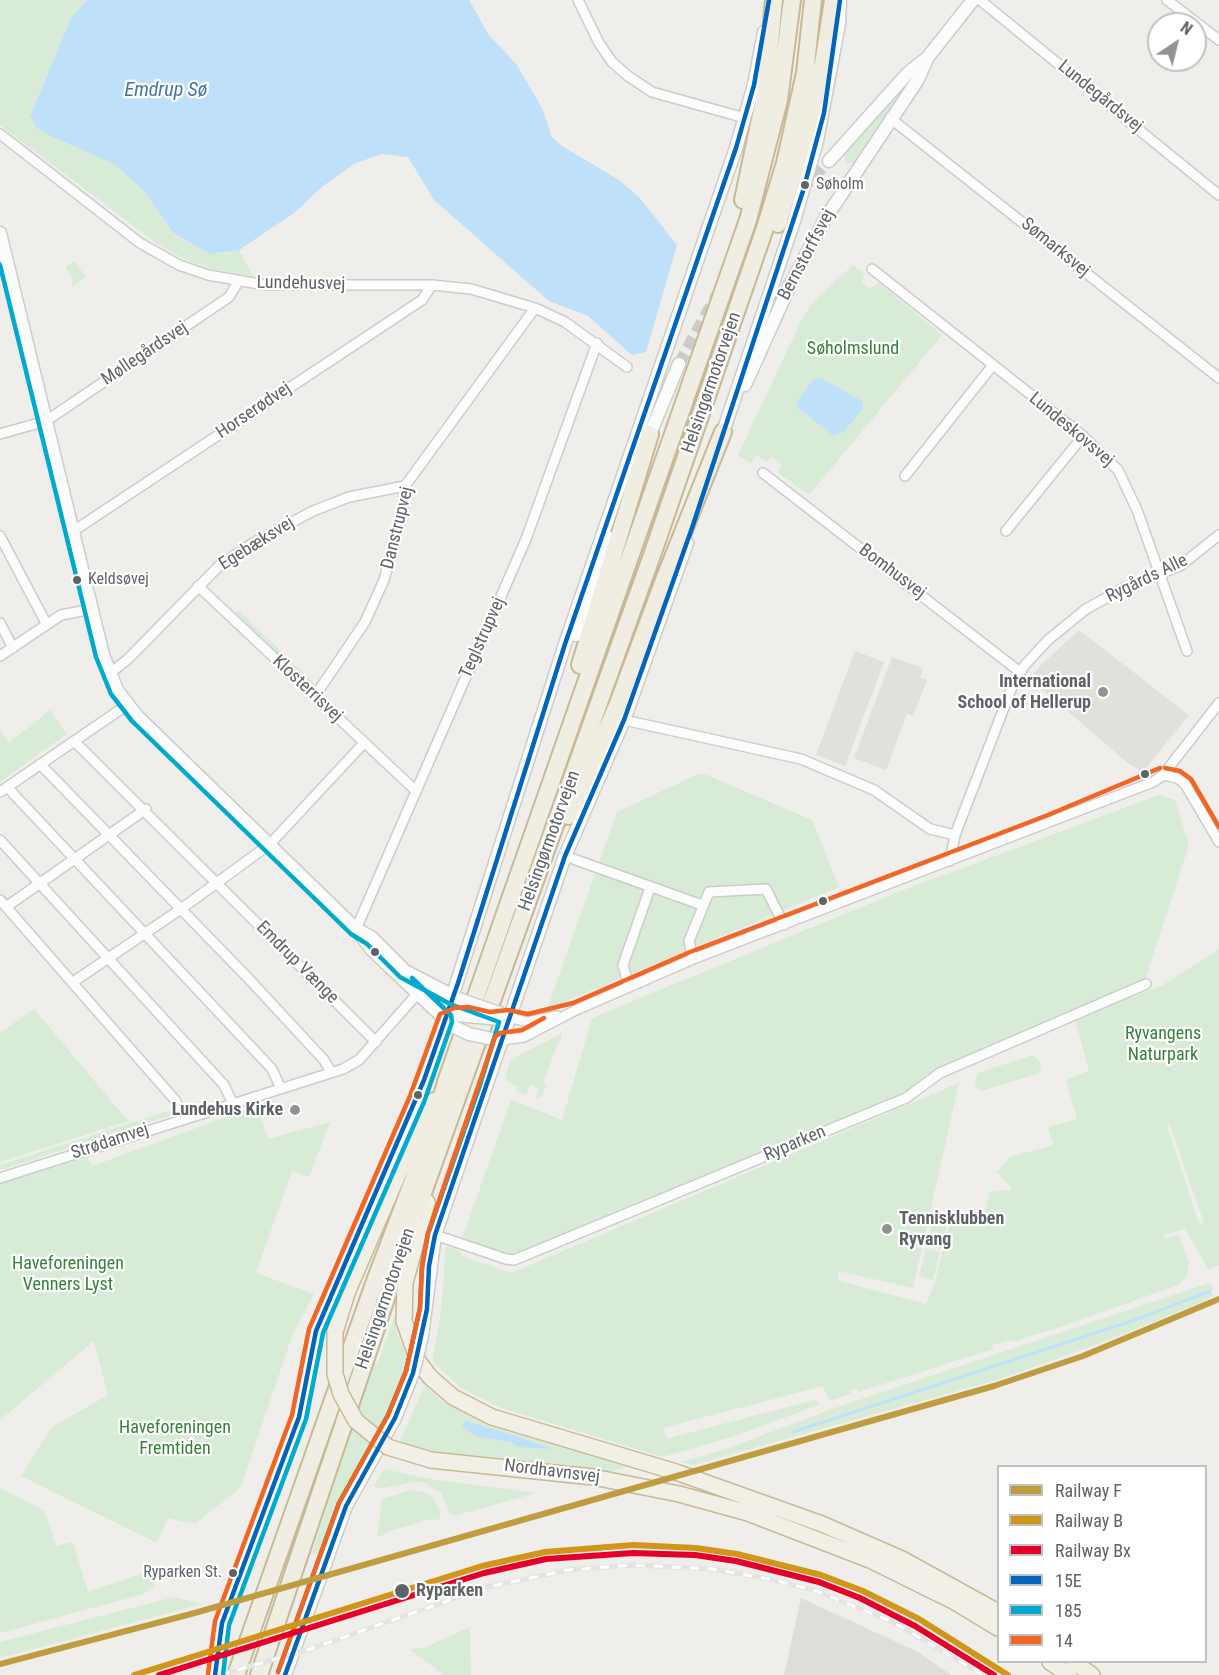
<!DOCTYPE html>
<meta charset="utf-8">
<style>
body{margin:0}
#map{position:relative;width:1219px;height:1675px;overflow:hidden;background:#efeeea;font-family:"Roboto Condensed",sans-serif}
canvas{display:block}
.legend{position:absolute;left:997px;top:1465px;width:210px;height:198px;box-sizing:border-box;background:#fff;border:2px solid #bfc1c3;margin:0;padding:8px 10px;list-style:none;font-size:18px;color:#5f6368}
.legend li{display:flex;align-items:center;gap:12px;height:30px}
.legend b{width:30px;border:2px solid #bfc1c3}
.north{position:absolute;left:1147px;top:12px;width:60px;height:60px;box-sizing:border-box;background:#fff;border:2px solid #bfc1c3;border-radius:50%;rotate:35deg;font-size:16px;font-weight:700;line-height:24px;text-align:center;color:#5f6368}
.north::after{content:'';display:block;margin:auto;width:21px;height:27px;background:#919496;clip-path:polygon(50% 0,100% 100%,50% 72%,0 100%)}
</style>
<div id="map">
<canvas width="1219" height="1675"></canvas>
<ul class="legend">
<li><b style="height:8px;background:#bf9c40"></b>Railway F</li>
<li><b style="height:8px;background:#d1951a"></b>Railway B</li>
<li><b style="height:8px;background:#e4002b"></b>Railway Bx</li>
<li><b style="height:8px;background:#0065bd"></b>15E</li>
<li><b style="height:8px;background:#00a9ce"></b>185</li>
<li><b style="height:8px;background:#f26522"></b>14</li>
</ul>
<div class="north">N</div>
</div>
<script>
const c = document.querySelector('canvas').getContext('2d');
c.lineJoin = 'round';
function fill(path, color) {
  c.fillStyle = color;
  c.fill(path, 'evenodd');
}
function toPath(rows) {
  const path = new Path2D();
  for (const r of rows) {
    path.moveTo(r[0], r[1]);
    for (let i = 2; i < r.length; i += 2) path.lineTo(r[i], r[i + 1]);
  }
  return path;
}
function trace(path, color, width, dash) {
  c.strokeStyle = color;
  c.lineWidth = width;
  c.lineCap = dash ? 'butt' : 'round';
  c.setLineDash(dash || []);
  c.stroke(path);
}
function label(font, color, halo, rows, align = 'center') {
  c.font = font + ' "Roboto Condensed",sans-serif';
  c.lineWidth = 4.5;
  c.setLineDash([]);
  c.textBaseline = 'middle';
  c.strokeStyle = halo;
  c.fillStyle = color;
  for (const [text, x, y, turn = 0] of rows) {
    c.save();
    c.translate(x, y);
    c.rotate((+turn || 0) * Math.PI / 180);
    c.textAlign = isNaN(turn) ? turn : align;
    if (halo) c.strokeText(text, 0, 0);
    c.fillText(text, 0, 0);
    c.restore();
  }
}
const industrial = toPath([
 [801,1598,918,1652,951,1675,784,1675]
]);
const education = toPath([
 [1079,630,1189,715,1143,772,1129,764,1030,679,1041,665],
 [855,651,884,662,845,766,816,755],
 [892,657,923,668,920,678,927,680,913,716,907,714,886,770,854,758]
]);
const green = toPath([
 [0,0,87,0,71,18,30,115,37,128,114,164,144,191,174,235,210,254,239,250,253,276,212,269,185,259,156,243,0,125],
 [911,77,853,163,846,163,844,154],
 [74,261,86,277,72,287,73,277,65,267],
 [853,265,865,274,861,283,869,289,879,283,942,335,809,495,777,472,782,465,772,456,767,462,757,455,751,463,738,455,804,315,815,300],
 [238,610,318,687,315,687,235,613],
 [50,710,67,734,0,782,0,730,9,743],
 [698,774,707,775,812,820,839,887,547,1009,617,812],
 [1159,795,1175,800,1189,845,1144,983,926,1075,903,1095,511,1256,462,1239,511,1100,562,1120,592,1018,898,892],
 [1219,949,1219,1265,1209,1270,1185,1229,1164,1235,1165,1239,1179,1235,1189,1264,1187,1276,1178,1285,1063,1326,1012,1342,1010,1340,992,1345,993,1349,858,1392,857,1388,851,1390,851,1394,829,1401,823,1386,663,1428,666,1439,814,1400,819,1402,818,1405,741,1434,663,1457,501,1408,461,1388,432,1361,440,1320,446,1247,458,1250,462,1256,511,1273,959,1083,913,1288,838,1271,839,1281,926,1304,935,1282,952,1214,983,1220,990,1191,1013,1190,997,1172,1010,1157,1053,1145,1048,1127,1077,1119,1066,1080,1089,1071,1075,1019,1163,985],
 [1169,1125,1170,1125,1204,1223,1199,1224,1167,1126],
 [34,1009,128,1121,0,1162,0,1033],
 [561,1034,561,1043,558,1042,543,1084,546,1086,542,1096,536,1098,539,1089,530,1085,526,1095,516,1091,517,1087,505,1079,509,1064,517,1056],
 [1033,1055,1041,1063,1040,1073,981,1091,975,1086,977,1073],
 [257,1106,268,1139,330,1122,309,1177,292,1171,256,1273,314,1294,292,1336,241,1487,195,1524,168,1518,157,1543,21,1476,52,1427,108,1395,94,1341,0,1420,0,1180,84,1150,133,1253,92,1166],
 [177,1108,178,1113,0,1170,0,1165],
 [933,1218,947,1222,941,1249,927,1246],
 [926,1249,940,1252,933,1280,919,1276],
 [1206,1284,1210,1284,1214,1289,1210,1290,1213,1296,1202,1302,1106,1341,1000,1379,693,1465,681,1462,729,1448,829,1410],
 [395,1314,397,1333,410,1364,399,1396,340,1509,323,1552,314,1554,312,1552,374,1362,378,1363],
 [425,1385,441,1401,482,1421,632,1465,607,1473,569,1465,439,1452,399,1443],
 [384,1469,430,1479,536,1493,454,1516,450,1513,441,1493,423,1482,412,1482,380,1489,374,1486],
 [0,1488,45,1511,56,1546,73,1542,88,1592,149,1571,155,1585,144,1594,0,1633],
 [411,1490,424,1492,434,1498,441,1513,439,1520,431,1519,387,1532,377,1538,382,1499],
 [174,1597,202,1604,0,1658,0,1642],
 [470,1627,471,1675,444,1675,409,1649,424,1648]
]);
const water = toPath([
 [87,0,469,0,488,34,517,65,542,108,552,137,562,146,619,180,639,197,677,245,646,352,632,355,588,316,549,301,434,200,408,157,381,154,354,164,323,186,294,213,239,250,210,254,174,234,144,191,114,164,51,136,37,128,30,116,71,18],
 [820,378,862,401,863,409,843,432,834,436,798,408,797,402,813,380],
 [465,1421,522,1438,551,1449,518,1447,511,1442,475,1436,462,1426]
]);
const stream = toPath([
 [793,1432,1135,1320,1210,1291]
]);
const tertiaryTunnel = toPath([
 [801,190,829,161],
 [679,364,717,295]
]);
const minor = toPath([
 [578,0,599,43,612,62,628,76,652,92,745,118],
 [980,0,1219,195],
 [1167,0,1219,40],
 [890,118,1219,378],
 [0,134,140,243,179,265,208,275,265,285,432,285,471,289,535,308,565,322,627,367],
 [872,269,1083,436,1118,470,1137,510,1187,651],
 [0,434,46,421,229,297,238,282],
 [763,473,1020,672],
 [905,476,993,365],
 [1006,531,1083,436],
 [72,532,422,300,432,285],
 [0,536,46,623],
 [198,586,416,791],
 [0,623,13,648],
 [0,656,61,615,92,609],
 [109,674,128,659,220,565,253,543,313,511,349,497,405,486],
 [315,696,365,622,384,580,403,510,405,486,535,308],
 [624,720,801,759,874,790,930,829,955,835],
 [74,741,376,1042],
 [40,764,248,978,324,1060,331,1072],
 [1163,775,1177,778,1185,784,1219,842],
 [7,787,272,1069,281,1089],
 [0,792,127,705],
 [0,840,224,1085,233,1104],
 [565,856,702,905],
 [950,861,955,835,1012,687,1024,666,1048,640,1086,609,1126,587,1180,566,1219,535],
 [0,900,175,1100,184,1119],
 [6,907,146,809],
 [356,929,526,539,597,343],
 [693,959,689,941,709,892,766,889,784,925],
 [73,982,181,909,270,844,364,743],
 [629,987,623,965,650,888],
 [508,1017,527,1022,557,1016],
 [502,1040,524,1037,576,1010,693,959,1153,782,1163,775,1219,703],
 [0,1178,343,1069,359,1060,418,993],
 [435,1235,506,1259,514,1260,906,1098,940,1073,1146,984]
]);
const tertiary = toPath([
 [829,161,907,74,928,57,973,0],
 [0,233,103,655,117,690,137,716,356,929,372,950,449,1023],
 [745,385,789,287,825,219,917,81,928,57],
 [721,438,794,221,817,141,839,24,840,0],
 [644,439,650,434,679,364],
 [576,635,610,538],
 [360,931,372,938,405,971,461,1000],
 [422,1336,435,1235,565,856,624,720,687,543],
 [215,1675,222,1623,299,1417,316,1331,417,1099,439,1038,565,644,736,148,754,85,764,32],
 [285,1675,346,1506,395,1418,413,1373]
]);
const trunk = toPath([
 [427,1202,405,1283,404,1321,418,1361,430,1377,453,1397,492,1417,676,1472,822,1524,902,1559,998,1612],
 [335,1332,347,1293,400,1170],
 [431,1460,593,1477,679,1494,748,1513,870,1560,955,1602,998,1628],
 [1050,1662,1069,1675],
 [1074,1662,1092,1675]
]);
const motorway = toPath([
 [743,200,765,96,774,0],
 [778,224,812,111,824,58,833,0],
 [580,665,650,434],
 [568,816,617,706,664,580,723,432],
 [400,1170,421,1122,434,1101],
 [236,1675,375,1281,433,1128,446,1082,748,220,779,100,792,0],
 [259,1675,401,1254,651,558,765,228,785,163,805,73,813,0]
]);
const rail = toPath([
 [220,1675,310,1649,487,1587,568,1570,632,1565,713,1569,774,1580,816,1591,893,1622,983,1675]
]);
const tertiaryBridge = toPath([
 [461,1000,502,1014],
 [456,1015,501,1019],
 [452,1026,469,1034,493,1039],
 [413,1373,422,1336]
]);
const trunkBridge = toPath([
 [335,1332,335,1374,341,1394,356,1421,388,1447,431,1460]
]);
const bus1 = toPath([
 [215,1675,222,1623,299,1417,316,1331,424,1080,458,983,565,644,736,148,754,85,769,0],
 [285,1675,346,1506,395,1418,413,1373,427,1309,429,1266,435,1235,565,856,624,720,692,528,803,191,824,113,840,0]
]);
const bus2 = toPath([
 [0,265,96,657,111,694,132,721,351,934,367,944,400,977,450,1004,499,1022,480,1085,428,1234,422,1266,420,1308,406,1371,388,1415,339,1503,278,1672],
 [223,1675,229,1625,306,1419,323,1333,424,1102,452,1022,451,1015,412,978]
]);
const bus3 = toPath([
 [1165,768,1180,771,1191,779,1219,827],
 [278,1672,339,1503,388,1415,406,1371,420,1308,422,1266,428,1233,495,1037,500,1033,522,1030,544,1018],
 [208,1674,215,1621,292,1415,309,1329,410,1096,440,1014,454,1008,468,1007,490,1012,508,1010,528,1014,573,1003,690,952,1048,815,1160,768]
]);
const rail1 = toPath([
 [0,1664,191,1614,994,1386,1083,1356,1219,1299]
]);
const rail2 = toPath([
 [134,1675,482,1566,545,1552,633,1545,696,1548,737,1554,821,1575,863,1591,919,1619,1008,1675]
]);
const rail3 = toPath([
 [159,1675,484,1573,546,1559,633,1553,695,1555,736,1561,819,1582,860,1598,915,1626,994,1675]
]);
const markers = [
 [805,185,5,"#5f6368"],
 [77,580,5,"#5f6368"],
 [1103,692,6,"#919496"],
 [1145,774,5,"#5f6368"],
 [823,901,5,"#5f6368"],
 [375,952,5,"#5f6368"],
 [418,1095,5,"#5f6368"],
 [295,1110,6,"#919496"],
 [887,1229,6,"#919496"],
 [233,1573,5,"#5f6368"],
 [402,1591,8,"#5f6368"]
];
const busNames = [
 ["Søholm",816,185],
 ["Keldsøvej",88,580],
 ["Ryparken St.",222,1573,"right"]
];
const streetNames = [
 ["Lundegårdsvej",1100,97,39],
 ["Sømarksvej",1055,248,39],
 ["Bernstorffsvej",807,255,-62],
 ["Lundehusvej",301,284,1],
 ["Møllegårdsvej",145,354,-34],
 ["Helsingørmotorvejen",712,383,-71],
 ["Horserødvej",254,411,-34],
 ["Lundeskovsvej",1071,430,40],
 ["Danstrupvej",398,528,-76],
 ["Egebæksvej",257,544,-32],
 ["Bomhusvej",892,572,37],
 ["Rygårds Alle",1147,579,-26],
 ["Teglstrupvej",483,638,-66],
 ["Klosterrisvej",307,689,43],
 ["Helsingørmotorvejen",550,841,-70],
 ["Emdrup Vænge",297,963,45],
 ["Strødamvej",110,1142,-18],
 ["Ryparken",795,1144,-23],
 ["Helsingørmotorvejen",386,1299,-71],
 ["Nordhavnsvej",552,1472,7]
];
const parkNames = [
 ["Søholmslund",853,349],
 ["Ryvangens",1163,1034],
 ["Naturpark",1163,1055],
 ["Haveforeningen",68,1264],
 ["Venners Lyst",68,1285],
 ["Haveforeningen",175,1428],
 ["Fremtiden",175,1449]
];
const poiNames = [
 ["International",1091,682],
 ["School of Hellerup",1091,703],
 ["Lundehus Kirke",283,1110],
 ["Tennisklubben",899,1219,"left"],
 ["Ryvang",899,1240,"left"]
];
const stopNames = [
 ["Ryparken",416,1591]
];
const waterNames = [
 ["Emdrup Sø",166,91]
];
fill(industrial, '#dfddda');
fill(education, '#e2e0da');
fill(green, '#d8ebd6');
fill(water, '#bfe0f9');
trace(stream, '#bfe0f9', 3);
trace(tertiaryTunnel, '#cbcbca', 12, [12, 6]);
trace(minor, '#cbcccc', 12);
trace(tertiary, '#cbcccc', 15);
trace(trunk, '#c8b996', 18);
trace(motorway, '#c8b996', 20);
trace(minor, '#fdfcfc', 9);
trace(tertiary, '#fdfcfc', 12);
trace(trunk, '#f2f0e6', 15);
trace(motorway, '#f0ede3', 16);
trace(rail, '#e4e4e4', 5);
trace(rail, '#fff', 3, [9]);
trace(tertiaryBridge, '#cbcccc', 15, []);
trace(trunkBridge, '#c8b996', 18, []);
trace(tertiaryBridge, '#fdfcfc', 12);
trace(trunkBridge, '#f2f0e6', 15);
trace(bus1, '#0065bd', 4.5);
trace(bus2, '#00a9ce', 4.5);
trace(bus3, '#f26522', 4.5);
trace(rail1, '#bf9c40', 6);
trace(rail2, '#d1951a', 6);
trace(rail3, '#e4002b', 6);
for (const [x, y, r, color] of markers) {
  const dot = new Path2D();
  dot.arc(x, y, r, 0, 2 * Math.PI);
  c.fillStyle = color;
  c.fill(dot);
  trace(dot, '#fff', 2);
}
label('16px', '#5f6368', '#fff', busNames, 'left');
label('18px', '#5f6368', '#fff', streetNames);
label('18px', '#348238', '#fff', parkNames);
label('bold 18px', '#5f6368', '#fff', poiNames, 'right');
label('bold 18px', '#5f6368', '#fff', stopNames, 'left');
label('italic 20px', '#4174aa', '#fff', waterNames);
</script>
